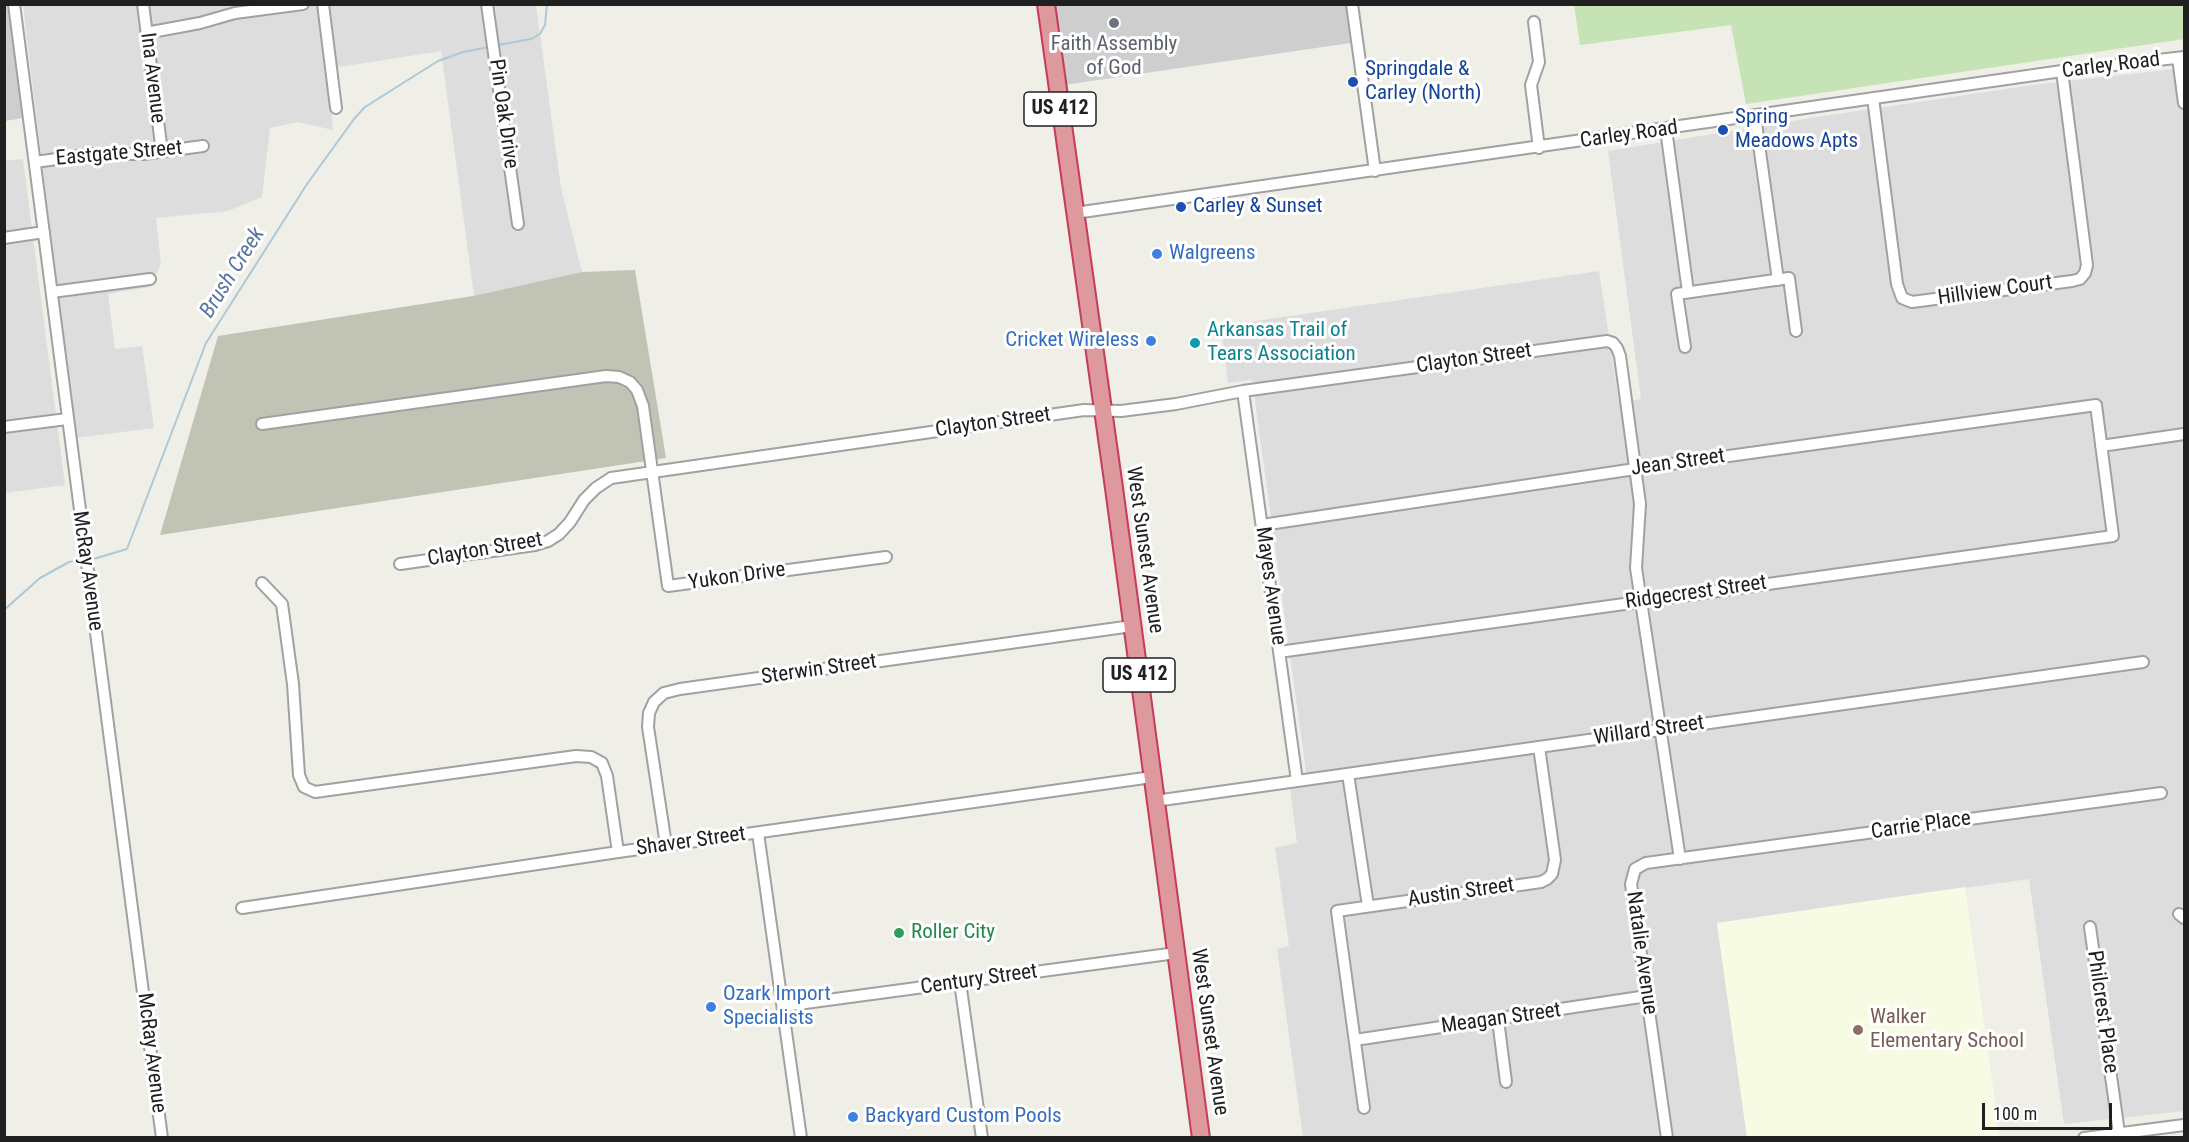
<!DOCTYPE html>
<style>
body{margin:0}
#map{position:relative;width:2189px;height:1142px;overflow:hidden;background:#efeee7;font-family:"Roboto Condensed",sans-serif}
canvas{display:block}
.frame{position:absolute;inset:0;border:6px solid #202020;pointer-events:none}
.scale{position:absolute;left:1982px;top:1103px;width:130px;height:27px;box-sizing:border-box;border:3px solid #202020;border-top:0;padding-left:8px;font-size:18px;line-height:21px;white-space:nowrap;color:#202020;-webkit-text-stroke:4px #fff;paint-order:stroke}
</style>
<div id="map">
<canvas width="2189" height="1142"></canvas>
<div class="frame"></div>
<div class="scale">100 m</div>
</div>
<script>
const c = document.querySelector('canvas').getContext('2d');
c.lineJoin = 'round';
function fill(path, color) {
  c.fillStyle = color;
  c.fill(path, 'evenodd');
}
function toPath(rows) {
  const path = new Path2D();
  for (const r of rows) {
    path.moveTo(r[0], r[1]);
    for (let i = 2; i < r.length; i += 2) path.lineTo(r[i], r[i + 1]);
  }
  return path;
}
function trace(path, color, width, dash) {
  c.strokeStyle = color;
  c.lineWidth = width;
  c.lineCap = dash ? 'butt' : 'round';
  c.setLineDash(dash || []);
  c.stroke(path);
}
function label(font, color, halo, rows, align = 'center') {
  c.font = font + ' "Roboto Condensed",sans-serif';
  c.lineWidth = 6;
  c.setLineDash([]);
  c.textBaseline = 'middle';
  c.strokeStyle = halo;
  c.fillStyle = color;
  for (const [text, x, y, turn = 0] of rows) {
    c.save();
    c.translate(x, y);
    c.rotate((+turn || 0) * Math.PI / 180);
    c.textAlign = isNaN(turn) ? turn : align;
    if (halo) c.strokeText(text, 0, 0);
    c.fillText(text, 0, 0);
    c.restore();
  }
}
const residential = toPath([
 [23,5,536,5,561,188,582,272,474,296,441,51,326,69,333,130,298,122,270,128,262,197,228,211,156,218,161,264,150,287,108,294,115,349,142,346,154,428,75,438],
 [2184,68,2184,1111,2064,1124,2029,879,1717,923,1747,1137,1303,1137,1277,949,1289,946,1275,848,1297,843,1290,788,1308,786,1252,380,1228,383,1221,326,1599,271,1619,403,1641,399,1608,151,1817,117,2033,85],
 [23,159,65,485,5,493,4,161]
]);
const education = toPath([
 [1965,887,2000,1137,1747,1137,1717,923]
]);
const religious = toPath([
 [7,4,23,118,5,121,4,5],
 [1046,5,1352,5,1357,42,1057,86]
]);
const construction = toPath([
 [635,270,666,458,160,535,218,336,473,296,582,272]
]);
const grass = toPath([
 [1574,5,2184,5,2184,39,1746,104,1731,25,1580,45]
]);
const stream = toPath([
 [498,45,531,39,540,34,545,25,547,4],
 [90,560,127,549,206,343,307,184,354,119,365,107,438,61,463,52,489,47],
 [4,610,40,578,69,562,84,560]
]);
const minor = toPath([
 [14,4,162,1138],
 [143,4,162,152],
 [323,4,336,108],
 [487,4,518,224],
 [1352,4,1375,171],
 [1534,22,1539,62,1531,85,1539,148],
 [146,33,200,23,235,13,303,4],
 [2178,58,2184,103],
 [1873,98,1897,284,1902,298,1912,302,2072,281,2080,279,2085,273,2087,265,2062,71],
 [1755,116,1778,280],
 [1666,129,1688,292],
 [35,162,93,154,143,154,203,146],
 [1075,213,2062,71,2184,57],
 [4,238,44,232],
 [52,292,150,279],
 [1685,347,1677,294,1789,278,1796,331],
 [1243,391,1297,781],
 [262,424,606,376,619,377,630,382,637,390,643,406,668,586,886,557],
 [4,427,67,419],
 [2101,446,2184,434],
 [1262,525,1635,469,2096,405,2113,536,1279,652],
 [400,564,535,545,548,541,559,534,570,522,584,500,596,488,611,478,1084,410,1121,411,1176,404,1243,391,1607,341,1613,343,1617,348,1620,356,1640,504,1636,568,1680,859],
 [262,583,282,604,293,684,299,775,304,787,315,792,576,756,591,757,602,763,607,776,618,852,1152,777],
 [1348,774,1368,906],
 [1155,801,2143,662],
 [758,833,801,1138],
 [666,845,648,727,649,713,654,702,664,693,680,689,1132,626],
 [242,908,618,852],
 [2179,914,2184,918],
 [2090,927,2119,1133],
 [960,982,982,1138],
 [783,1006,1176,953],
 [1498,1020,1506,1082],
 [1355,1040,1647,996],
 [1364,1108,1337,911,1541,882,1547,879,1552,874,1555,860,1539,747],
 [1667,1138,1631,884,1635,869,1646,863,2161,793],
 [2084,1138,2184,1125]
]);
const highway = toPath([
 [1046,4,1114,488,1201,1138]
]);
const markers = [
 [1114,23,6,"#6b7280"],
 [1353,82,6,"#1a4fb4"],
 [1723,130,6,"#1a4fb4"],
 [1181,207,6,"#1a4fb4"],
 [1157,254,6,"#3f7fe0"],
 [1151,341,6,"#3f7fe0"],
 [1195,343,6,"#0f9aa8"],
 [899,933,6,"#2e9e5b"],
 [711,1007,6,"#3f7fe0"],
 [1858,1030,6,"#8d6e63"],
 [853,1117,6,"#3f7fe0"]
];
const shields = [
 [1060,109,72],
 [1139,675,72]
];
const shieldNames = [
 ["US 412",1060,109],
 ["US 412",1139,675]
];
const worshipNames = [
 ["Faith Assembly",1114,45],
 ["of God",1114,69]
];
const streetNames = [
 ["Carley Road",2111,66,-7],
 ["Ina Avenue",152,78,83],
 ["Pin Oak Drive",503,114,82],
 ["Carley Road",1629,135,-8],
 ["Eastgate Street",119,154,-5],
 ["Hillview Court",1995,291,-8],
 ["Clayton Street",1474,359,-8],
 ["Clayton Street",993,423,-8],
 ["Jean Street",1678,463,-8],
 ["Clayton Street",485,550,-10],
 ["West Sunset Avenue",1144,550,82],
 ["McRay Avenue",87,571,82],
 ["Yukon Drive",737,577,-8],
 ["Mayes Avenue",1270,586,82],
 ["Ridgecrest Street",1696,593,-8],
 ["Sterwin Street",819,670,-8],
 ["Willard Street",1649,731,-8],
 ["Carrie Place",1921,826,-8],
 ["Shaver Street",691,842,-8],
 ["Austin Street",1461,893,-8],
 ["Natalie Avenue",1641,953,82],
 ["Century Street",979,980,-8],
 ["Philcrest Place",2102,1012,82],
 ["Meagan Street",1501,1019,-8],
 ["West Sunset Avenue",1209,1032,82],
 ["McRay Avenue",151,1053,83]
];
const transitNames = [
 ["Springdale &",1365,70],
 ["Carley (North)",1365,94],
 ["Spring",1735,118],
 ["Meadows Apts",1735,142],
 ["Carley & Sunset",1193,207]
];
const shopNames = [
 ["Walgreens",1169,254],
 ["Cricket Wireless",1139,341,"right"],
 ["Ozark Import",723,995],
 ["Specialists",723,1019],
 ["Backyard Custom Pools",865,1117]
];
const cultureNames = [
 ["Arkansas Trail of",1207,331],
 ["Tears Association",1207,355]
];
const leisureNames = [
 ["Roller City",911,933]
];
const educationNames = [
 ["Walker",1870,1018],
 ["Elementary School",1870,1042]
];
const waterNames = [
 ["Brush Creek",233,273,-58]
];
fill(residential, '#dedddd');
fill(education, '#f8fbe4');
fill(religious, '#cecece');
fill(construction, '#c1c3b4');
fill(grass, '#c5e3b4');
trace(stream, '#adc8d7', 2);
trace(minor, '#a1a1a1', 14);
trace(highway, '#c63c59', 20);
trace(minor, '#fff', 10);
trace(highway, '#dd999d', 16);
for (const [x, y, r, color] of markers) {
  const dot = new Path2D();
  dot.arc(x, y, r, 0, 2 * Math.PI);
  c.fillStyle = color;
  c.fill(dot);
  trace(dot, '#fff', 2);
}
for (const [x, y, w] of shields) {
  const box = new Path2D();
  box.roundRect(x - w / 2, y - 17, w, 34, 4.5);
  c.fillStyle = '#fff';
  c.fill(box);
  trace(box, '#202020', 1.5);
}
label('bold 20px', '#202020', null, shieldNames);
label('21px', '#5b616d', '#fff', worshipNames);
label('21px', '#202020', '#fff', streetNames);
label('21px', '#164399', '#fff', transitNames, 'left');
label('21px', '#366cbe', '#fff', shopNames, 'left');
label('21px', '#0d838f', '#fff', cultureNames, 'left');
label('21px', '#27864d', '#fff', leisureNames, 'left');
label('21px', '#785e54', '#fff', educationNames, 'left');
label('italic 22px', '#5774a4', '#fff', waterNames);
</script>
